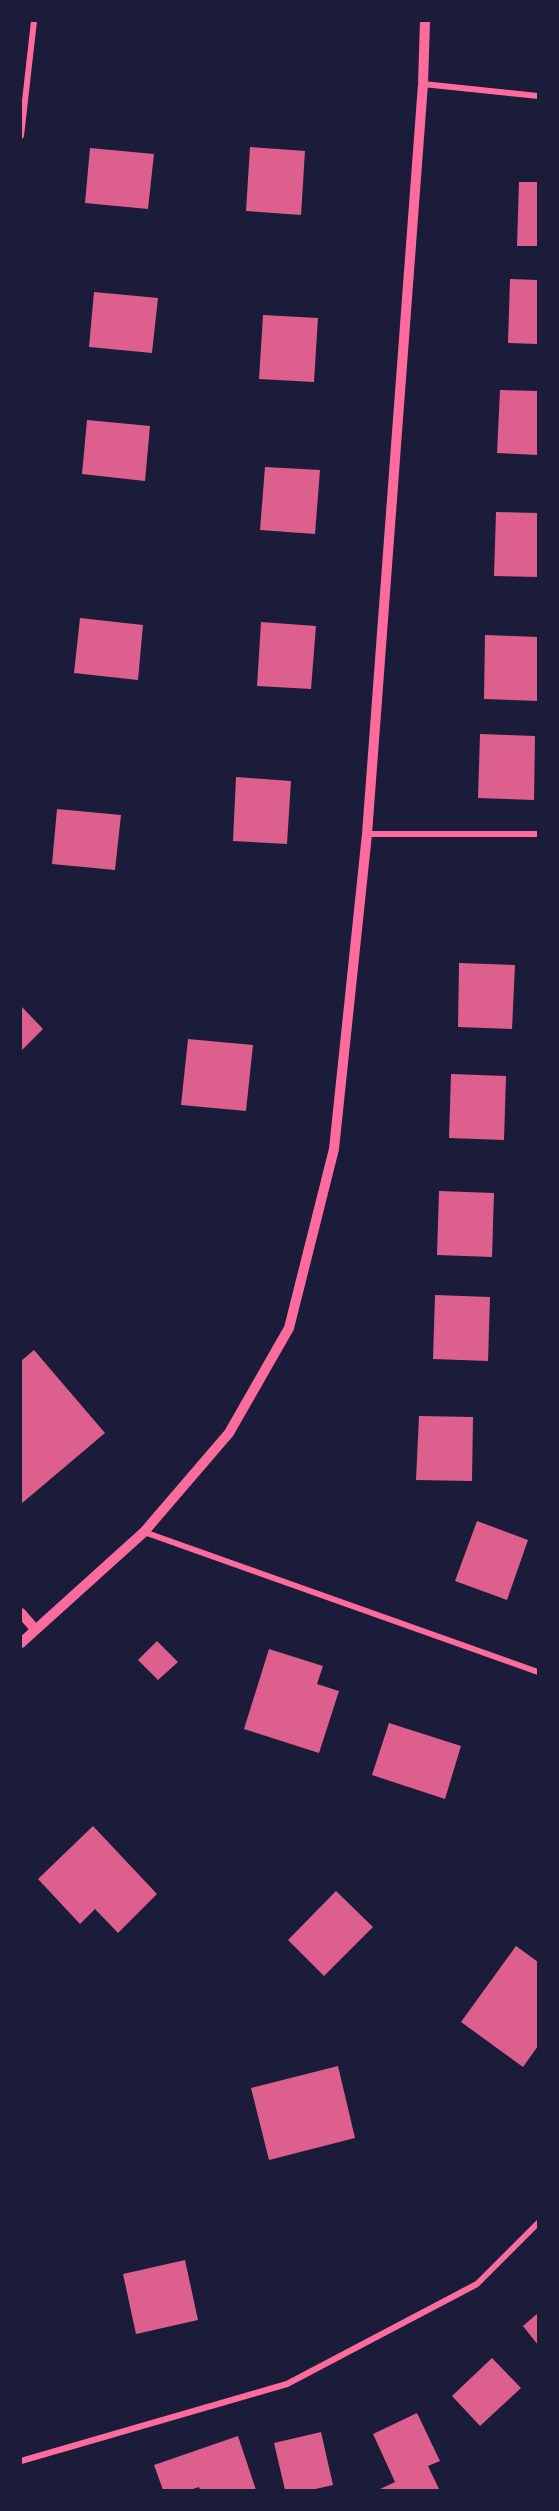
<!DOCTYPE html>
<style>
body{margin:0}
#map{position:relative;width:559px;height:2511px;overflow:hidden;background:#1b1b3a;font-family:"Nunito Sans",sans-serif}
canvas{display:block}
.frame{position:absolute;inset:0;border:22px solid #1b1b3a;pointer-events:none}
</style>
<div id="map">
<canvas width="559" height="2511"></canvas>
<div class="frame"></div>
</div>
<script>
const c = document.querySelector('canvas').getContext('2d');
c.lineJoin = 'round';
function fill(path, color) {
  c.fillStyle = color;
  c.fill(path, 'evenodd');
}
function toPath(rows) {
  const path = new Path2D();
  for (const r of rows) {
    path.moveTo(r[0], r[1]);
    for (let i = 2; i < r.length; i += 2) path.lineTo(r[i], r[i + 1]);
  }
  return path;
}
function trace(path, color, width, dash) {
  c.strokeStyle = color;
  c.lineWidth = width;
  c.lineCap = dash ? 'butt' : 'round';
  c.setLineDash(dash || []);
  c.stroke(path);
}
const building = toPath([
 [250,147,305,151,301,215,246,211],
 [90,148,154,154,148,209,85,203],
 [519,182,538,182,538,246,517,246],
 [510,279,538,280,538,344,508,343],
 [94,292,158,298,152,353,89,347],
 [263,315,318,318,314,382,259,379],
 [500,390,538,391,538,455,497,453],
 [87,420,150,426,145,481,82,474],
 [265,467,320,470,315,534,260,530],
 [496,512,538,513,538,577,494,576],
 [80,618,143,625,138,680,74,673],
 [261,622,316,626,311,689,257,686],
 [485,635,538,637,538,701,484,699],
 [480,734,535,736,534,800,478,798],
 [236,777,291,781,287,844,233,841],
 [57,809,121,815,115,870,52,864],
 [459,963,515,965,512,1029,458,1027],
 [21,1006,43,1029,21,1051],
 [188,1039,253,1045,246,1111,181,1105],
 [451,1074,506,1076,504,1140,449,1138],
 [439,1191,494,1193,492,1257,437,1255],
 [435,1295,490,1297,488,1361,433,1359],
 [34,1350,105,1433,21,1504,21,1361],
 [419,1416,473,1417,472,1481,416,1480],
 [477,1521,528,1540,507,1600,455,1581],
 [157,1641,178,1662,158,1680,138,1660],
 [269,1649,323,1666,317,1684,339,1691,319,1753,244,1729],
 [389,1723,461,1746,445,1799,372,1775],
 [93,1826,157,1894,118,1933,95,1909,80,1924,38,1879],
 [336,1891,373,1927,324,1976,288,1940],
 [516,1946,538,1962,538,2046,523,2067,461,2022],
 [338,2066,355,2138,269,2160,251,2088],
 [185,2260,198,2320,136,2334,123,2274],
 [538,2313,538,2345,523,2326],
 [492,2358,521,2388,480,2426,452,2396],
 [417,2413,440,2461,428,2466,439,2489,378,2490,395,2482,373,2434],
 [321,2432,333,2485,311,2490,285,2490,274,2443],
 [238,2436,256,2490,200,2490,199,2487,190,2490,163,2490,154,2465]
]);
const minor = toPath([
 [423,84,538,96],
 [21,136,34,21],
 [367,834,538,834],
 [144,1532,538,1672],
 [21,2461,287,2384,477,2284,538,2223]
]);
const tertiary = toPath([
 [21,1613,35,1629],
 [21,1643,144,1532,229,1433,289,1328,334,1149,367,834,423,84,425,21]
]);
fill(building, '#dd5f8e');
trace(minor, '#ff6b9d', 6);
trace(tertiary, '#ff6b9d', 10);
</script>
